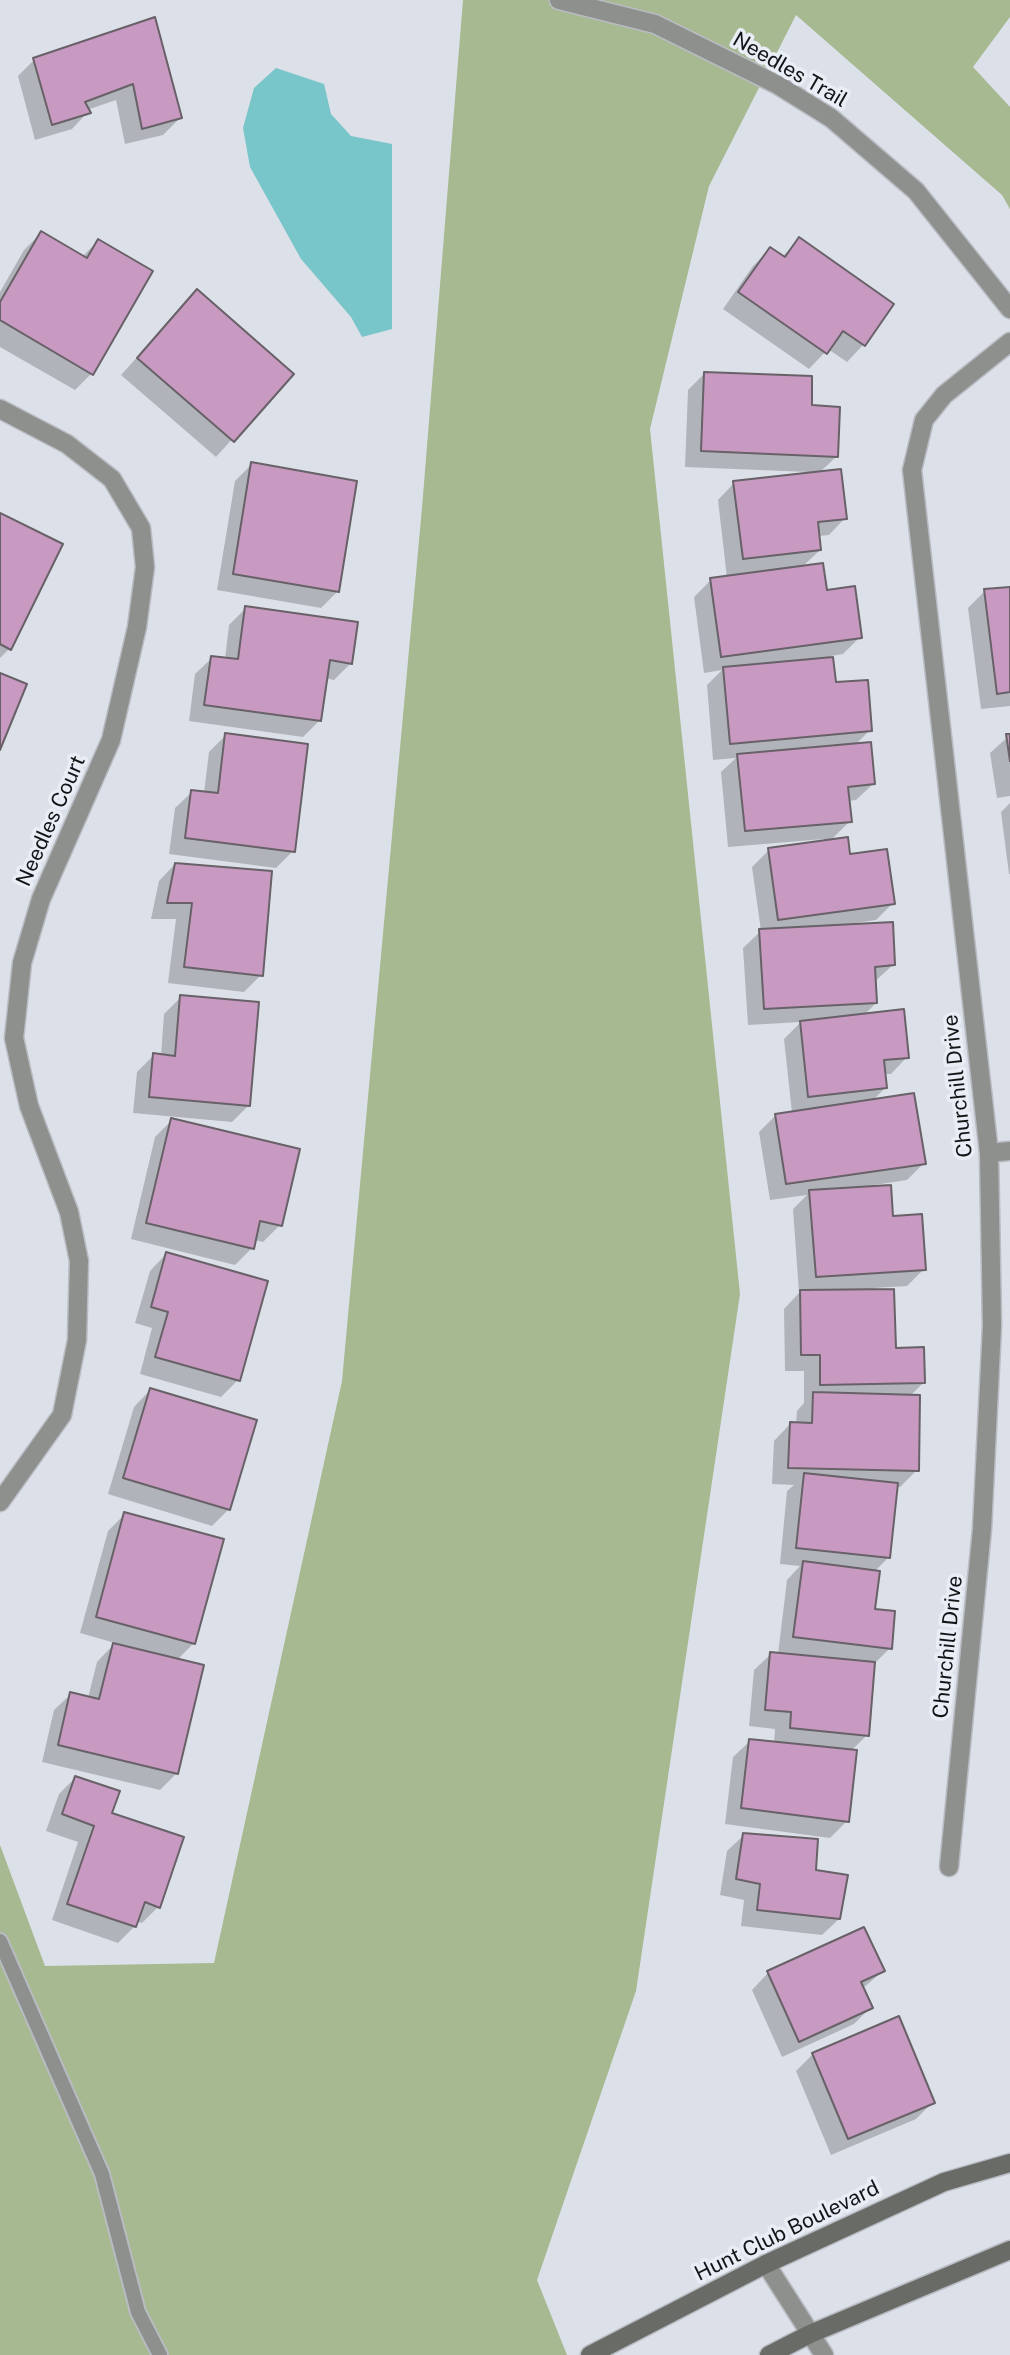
<!DOCTYPE html>
<style>
body{margin:0}
canvas{display:block;background:#dce0e8}
</style>
<canvas width="1010" height="2355"></canvas>
<script>
const c = document.querySelector('canvas').getContext('2d');
c.lineJoin = 'round';
function fill(path, color) {
  c.fillStyle = color;
  c.fill(path, 'evenodd');
}
function toPath(rows) {
  const path = new Path2D();
  for (const r of rows) {
    path.moveTo(r[0], r[1]);
    for (let i = 2; i < r.length; i += 2) path.lineTo(r[i], r[i + 1]);
  }
  return path;
}
function trace(path, color, width, dash) {
  c.strokeStyle = color;
  c.lineWidth = width;
  c.lineCap = dash ? 'butt' : 'round';
  c.setLineDash(dash || []);
  c.stroke(path);
}
function label(font, color, halo, rows, align = 'center') {
  c.font = font + ' "Public Sans",sans-serif';
  c.lineWidth = 7;
  c.setLineDash([]);
  c.textBaseline = 'middle';
  c.strokeStyle = halo;
  c.fillStyle = color;
  for (const [text, x, y, turn = 0] of rows) {
    c.save();
    c.translate(x, y);
    c.rotate((+turn || 0) * Math.PI / 180);
    c.textAlign = isNaN(turn) ? turn : align;
    if (halo) c.strokeText(text, 0, 0);
    c.fillText(text, 0, 0);
    c.restore();
  }
}
const green = toPath([
 [463,0,1010,0,1010,17,973,67,1010,107,1010,209,1002,195,796,15,709,186,650,429,740,1294,636,1991,537,2280,567,2355,0,2355,0,1845,45,1966,214,1963,342,1381,422,508]
]);
const water = toPath([
 [276,68,324,84,331,114,351,136,392,144,392,329,362,337,351,317,301,259,250,167,243,128,254,88]
]);
const shadow = toPath([
 [153,19,180,118,163,135,125,144,116,100,87,110,88,112,72,129,35,140,18,76,34,60],
 [41,233,82,257,98,241,91,374,75,390,0,347,0,292,24,250],
 [799,239,892,304,863,345,847,362,828,349,809,369,723,309,753,266,770,249,782,257],
 [197,291,291,374,216,457,121,375],
 [705,373,810,407,837,456,819,473,845,518,829,535,818,536,820,550,801,568,826,592,860,637,843,654,831,656,834,684,870,730,855,745,873,784,856,800,848,801,850,821,830,841,849,856,893,903,876,920,849,924,849,926,893,965,874,982,876,1003,863,1016,907,1057,891,1074,884,1074,885,1088,872,1101,924,1163,907,1180,874,1185,892,1218,924,1269,907,1286,874,1288,894,1350,923,1383,909,1397,917,1470,900,1487,896,1487,889,1557,874,1572,873,1610,890,1648,873,1665,867,1735,851,1751,847,1821,830,1838,725,1824,733,1757,750,1741,774,1743,775,1729,749,1726,754,1670,771,1654,778,1654,787,1580,800,1566,780,1564,787,1491,794,1485,772,1484,774,1441,790,1424,796,1424,797,1411,804,1403,804,1371,785,1371,784,1309,799,1293,793,1209,807,1195,770,1200,759,1132,776,1115,792,1113,784,1039,801,1022,748,1025,743,948,761,931,752,867,769,850,825,842,824,839,728,847,721,772,736,758,713,760,707,685,722,670,704,673,694,597,711,580,727,578,718,500,734,483,809,474,809,472,685,467,688,390],
 [252,464,338,591,321,608,217,590,235,481],
 [0,515,9,649,0,658],
 [1010,588,1010,706,981,709,968,608,985,591],
 [246,608,351,663,334,680,325,678,320,720,303,737,189,721,195,674,212,658,225,659,229,625],
 [226,735,293,851,276,868,169,854,175,808,192,792,204,793,209,752],
 [1010,735,1010,796,997,798,990,753],
 [1010,803,1010,874,1009,874,1001,812],
 [175,864,261,975,244,992,168,983,176,919,151,919,159,881],
 [181,997,249,1105,232,1122,133,1113,137,1072,154,1055,161,1056,164,1014],
 [172,1120,280,1225,263,1242,254,1240,252,1248,235,1265,131,1239,155,1137],
 [166,1254,238,1380,221,1397,140,1374,152,1328,135,1323,150,1271],
 [150,1390,229,1509,212,1526,108,1494,134,1407],
 [125,1514,194,1643,177,1660,177,1773,160,1790,42,1762,54,1710,71,1694,88,1698,97,1662,115,1643,80,1633,108,1531],
 [75,1778,110,1814,158,1907,142,1923,136,1921,135,1926,118,1943,52,1920,78,1842,46,1831,59,1794],
 [744,1835,814,1872,839,1919,822,1935,741,1926,744,1900,720,1895,727,1851],
 [883,1971,862,1989,871,2007,854,2024,782,2057,752,1990,768,1973],
 [813,2054,933,2102,916,2119,831,2155,796,2071]
]);
const building = toPath([
 [155,17,182,118,142,129,133,84,85,102,91,113,52,125,33,58,155,17],
 [41,231,87,258,98,239,153,271,93,375,0,320,0,302,41,231],
 [799,237,894,304,865,346,843,331,827,354,738,292,770,247,785,257,799,237],
 [197,289,294,374,234,442,137,358,197,289],
 [704,372,812,376,812,405,840,407,838,457,701,451,704,372],
 [251,462,357,481,339,592,233,574,251,462],
 [841,469,847,519,818,522,821,550,743,559,733,481,841,469],
 [0,513,63,544,11,650,0,644,0,513],
 [823,563,827,590,855,586,862,638,721,657,710,578,823,563],
 [1010,587,1010,692,997,694,984,589,1010,587],
 [245,606,358,622,352,664,330,660,321,721,204,705,211,656,238,659,245,606],
 [833,657,836,682,868,680,872,731,730,744,723,667,833,657],
 [0,673,27,684,0,750,0,673],
 [225,733,308,744,295,852,185,838,191,790,218,793,225,733],
 [1006,734,1010,734,1010,761,1006,734],
 [871,742,875,784,848,787,852,822,745,831,737,754,871,742],
 [848,837,850,854,887,849,895,904,778,920,768,848,848,837],
 [175,863,272,871,263,976,184,967,192,903,167,903,175,863],
 [893,922,895,965,875,967,877,1003,764,1009,759,929,893,922],
 [180,995,259,1002,250,1106,149,1097,153,1053,175,1056,180,995],
 [904,1009,909,1058,884,1060,887,1088,808,1097,800,1021,904,1009],
 [914,1093,926,1164,786,1184,775,1114,914,1093],
 [171,1118,300,1149,282,1226,260,1221,254,1249,146,1223,171,1118],
 [891,1185,893,1216,922,1214,926,1270,816,1277,809,1190,891,1185],
 [166,1252,268,1281,240,1381,155,1357,168,1312,151,1307,166,1252],
 [894,1289,896,1348,924,1347,925,1383,820,1385,820,1355,801,1355,800,1290,894,1289],
 [150,1388,257,1420,230,1510,123,1478,150,1388],
 [813,1392,920,1395,919,1471,788,1468,790,1422,812,1423,813,1392],
 [804,1473,898,1483,890,1558,796,1548,804,1473],
 [124,1512,224,1539,195,1644,96,1617,124,1512],
 [803,1561,880,1571,875,1609,895,1611,892,1649,793,1637,803,1561],
 [113,1643,204,1665,178,1774,58,1745,70,1692,99,1699,113,1643],
 [770,1652,875,1662,869,1736,790,1728,791,1712,765,1710,770,1652],
 [749,1739,857,1750,849,1822,741,1808,749,1739],
 [75,1776,120,1791,112,1813,184,1837,160,1908,145,1902,136,1927,67,1904,94,1826,62,1814,75,1776],
 [743,1833,818,1839,816,1870,848,1875,840,1919,757,1910,760,1884,736,1879,743,1833],
 [864,1927,885,1971,861,1982,873,2008,799,2042,767,1971,864,1927],
 [899,2016,935,2103,848,2139,812,2053,899,2016]
]);
const lane = toPath([
 [0,1941,102,2174,138,2312,160,2355]
]);
const street = toPath([
 [559,0,655,24,778,85,831,118,916,191,1010,309],
 [0,409,67,444,112,479,141,528,145,567,137,627,111,740,41,899,22,963,14,1038,29,1106,69,1212,79,1261,77,1340,62,1415,0,1502],
 [989,1153,1010,1151],
 [949,1867,982,1529,992,1326,989,1153,912,470,924,420,944,395,1010,342],
 [766,2264,824,2355]
]);
const secondary = toPath([
 [590,2355,766,2264,944,2182,1010,2163],
 [769,2355,810,2334,1010,2250]
]);
const streetNames = [
 ["Needles Trail",790,70,30],
 ["Needles Court",51,821,-66],
 ["Churchill Drive",958,1086,-96],
 ["Churchill Drive",948,1647,-84],
 ["Hunt Club Boulevard",787,2231,-26]
];
fill(green, '#a7b991');
fill(water, '#78c5ca');
fill(shadow, '#0003');
fill(building, '#c89ac1');
trace(building, '#686167', 2);
trace(lane, '#b8bbc2', 18);
trace(street, '#b8bbc2', 21);
trace(secondary, '#b8bbc2', 21);
trace(lane, '#8e908d', 14);
trace(street, '#8e908d', 18);
trace(secondary, '#686b66', 18);
label('21px', '#121416', '#e9edf5', streetNames);
</script>
